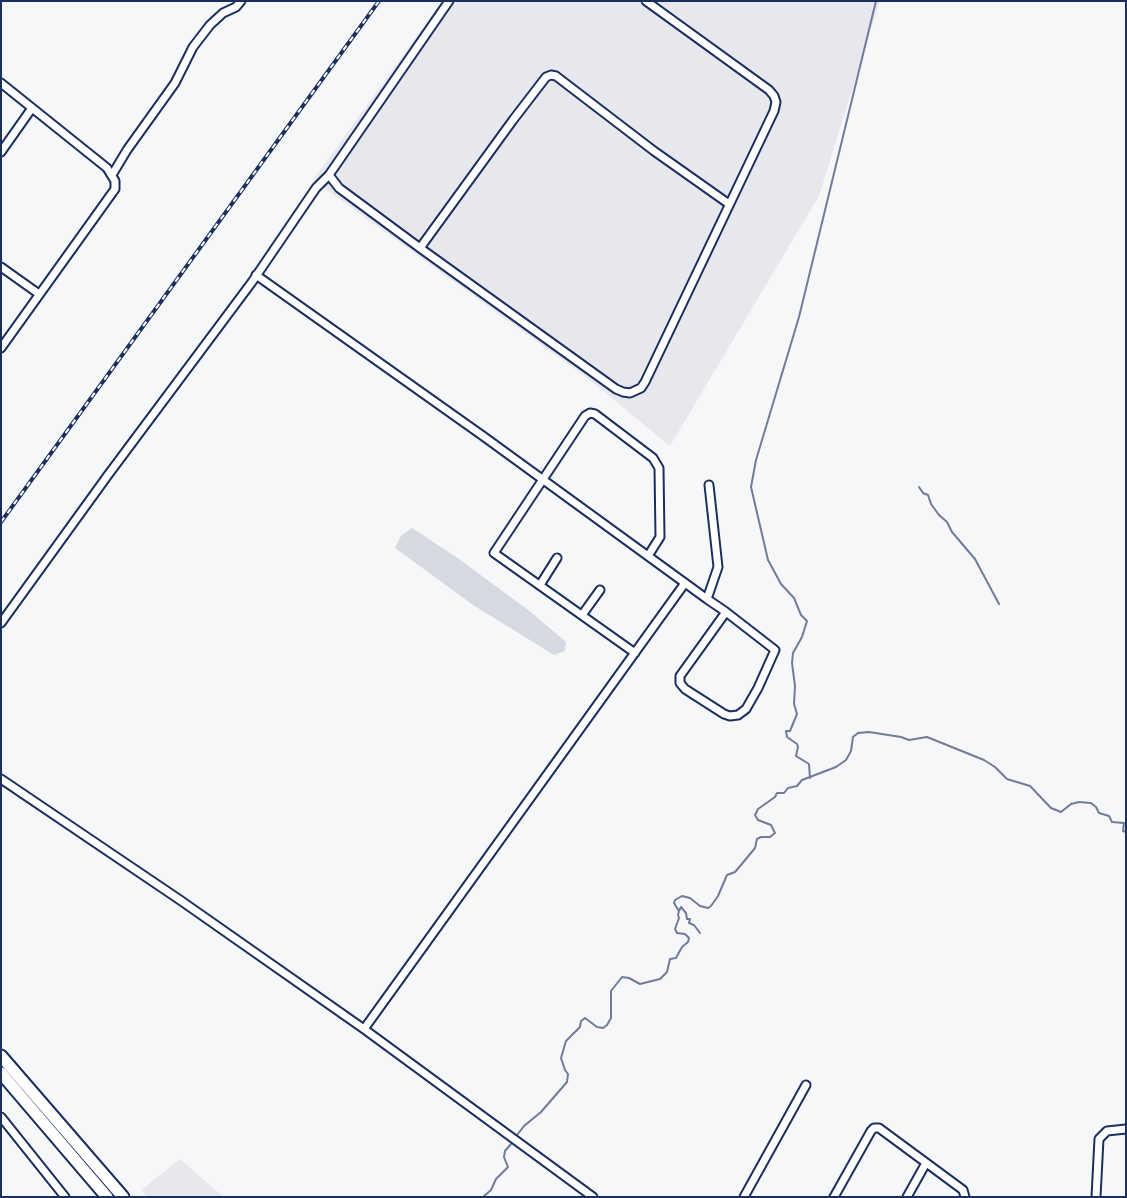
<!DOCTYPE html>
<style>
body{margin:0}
#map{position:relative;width:1127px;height:1198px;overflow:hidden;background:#f6f7f9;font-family:"Shantell Sans",sans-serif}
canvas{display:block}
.frame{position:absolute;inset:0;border:2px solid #1b2f5e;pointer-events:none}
</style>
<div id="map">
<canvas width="1127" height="1198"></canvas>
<div class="frame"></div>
</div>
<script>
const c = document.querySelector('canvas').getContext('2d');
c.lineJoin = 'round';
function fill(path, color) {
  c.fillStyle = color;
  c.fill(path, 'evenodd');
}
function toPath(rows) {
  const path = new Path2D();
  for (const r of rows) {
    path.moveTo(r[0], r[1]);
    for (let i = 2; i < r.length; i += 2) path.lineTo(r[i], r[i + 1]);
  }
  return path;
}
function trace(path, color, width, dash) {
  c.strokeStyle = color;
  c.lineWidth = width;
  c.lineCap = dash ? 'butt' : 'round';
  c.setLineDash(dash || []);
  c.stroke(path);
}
const built = toPath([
 [442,1,880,1,819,196,670,446,586,377,313,180],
 [180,1159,224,1197,147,1197,141,1190]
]);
const green = toPath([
 [412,528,459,559,532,613,566,642,565,651,554,655,473,605,395,548,401,536]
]);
const stream = toPath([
 [919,487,923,493,928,495,931,504,939,515,947,522,952,532,975,559,999,604],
 [810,778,809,764,796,756,798,747,797,744,787,737,786,731,790,731,797,714,794,704,795,686,792,663,793,653,802,637,807,621,801,615,794,598,781,584,768,560,751,487,756,460,799,317,876,1],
 [679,911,681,907,686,913,687,919,690,919,689,923,694,925,700,933],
 [517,1135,524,1126,541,1112,567,1082,568,1074,565,1070,561,1058,566,1041,580,1027,581,1021,585,1018,597,1027,603,1028,607,1025,611,1018,611,991,622,977,629,978,640,984,660,979,667,972,670,959,676,958,682,947,688,942,689,938,685,934,677,933,675,929,679,918,678,915,679,911,674,903,675,900,682,896,690,898,700,906,708,908,711,906,718,896,727,875,735,872,741,865,755,848,757,839,761,837,770,837,775,833,771,825,758,820,755,815,758,809,775,797,777,793,784,793,788,788,797,786,802,780,836,767,846,760,851,751,853,737,858,733,869,732,901,737,909,740,927,737,984,760,995,767,1007,779,1030,786,1051,808,1061,812,1071,804,1079,802,1091,803,1096,807,1099,813,1109,816,1112,822,1124,823,1123,831,1126,832],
 [463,1197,469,1197],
 [483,1197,491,1190,496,1179,508,1167,504,1157,505,1151,511,1144]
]);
const minor = toPath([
 [449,1,329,175,339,188,420,248,616,389,623,392,630,393,641,388,645,382,774,111,776,102,774,96,769,90,646,1],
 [1,83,107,168,115,181,115,189,1,348],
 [1,152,32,108],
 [112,175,127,150,175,83,193,47,210,25,223,13,236,7,241,1],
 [420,248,513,120,546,77,551,75,556,76,654,151,729,204],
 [1,267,39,294],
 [256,275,483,436,707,599,726,612,775,650,758,688,746,709,738,715,730,716,724,714,685,689,680,683,680,676,726,612],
 [540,585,557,558],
 [707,599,718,567,709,485],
 [582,615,600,590],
 [1,623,108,475,252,282,316,188,329,175],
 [635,653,494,553,585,416,590,413,595,414,653,458,659,468,660,537,648,556],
 [1,779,180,900,364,1029,593,1197],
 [364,1029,685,583],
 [1,1117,65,1197],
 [744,1197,806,1085],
 [834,1197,871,1131,874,1128,879,1128,963,1190,965,1197],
 [907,1197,926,1163],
 [1096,1197,1099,1139,1107,1131,1126,1129]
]);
const trunk = toPath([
 [1,1056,123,1197],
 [1,1073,107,1197]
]);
const rail = toPath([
 [1,522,379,1]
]);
fill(built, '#e6e8ee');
fill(green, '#d6d9e2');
trace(stream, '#707c99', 2);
trace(minor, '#1b2f5e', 11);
trace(trunk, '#1b2f5e', 15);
trace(minor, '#fff', 7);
trace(trunk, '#fff', 11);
trace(rail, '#1b2f5e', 4);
trace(rail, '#fff', 2, [5.5]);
</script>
